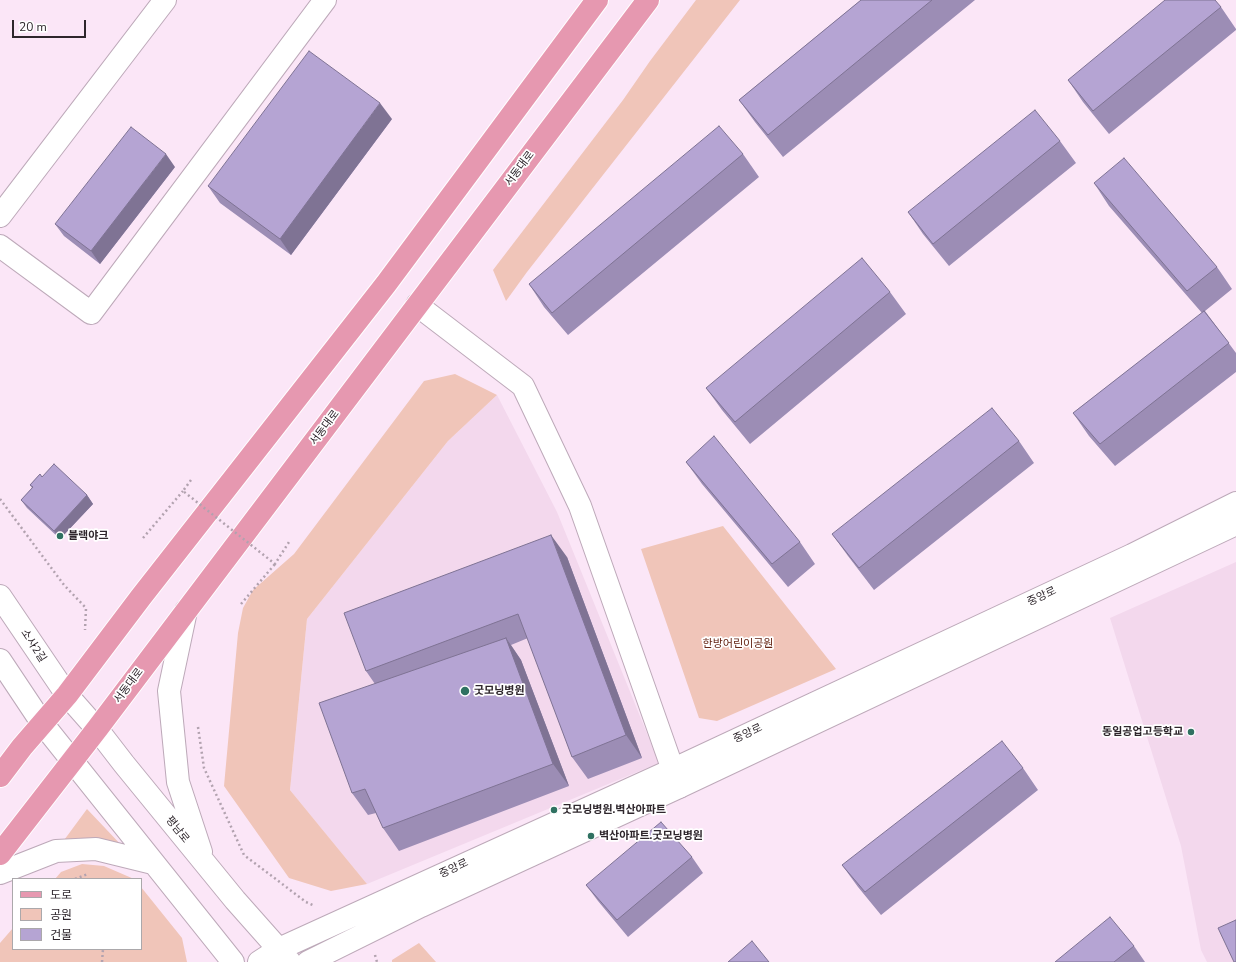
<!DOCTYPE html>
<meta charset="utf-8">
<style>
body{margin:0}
#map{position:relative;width:1236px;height:962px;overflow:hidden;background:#fbe6f7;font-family:"Nunito Sans","Noto Sans KR",sans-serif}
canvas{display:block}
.legend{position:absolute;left:12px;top:878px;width:130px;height:72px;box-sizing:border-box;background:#fff;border:1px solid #aba8ab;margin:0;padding:5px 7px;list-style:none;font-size:12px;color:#2e262c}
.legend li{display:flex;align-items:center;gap:8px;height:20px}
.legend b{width:20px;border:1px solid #aba8ab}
.scale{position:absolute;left:12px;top:20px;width:74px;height:18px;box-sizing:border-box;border:2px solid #2e262c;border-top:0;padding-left:5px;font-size:12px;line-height:14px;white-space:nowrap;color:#2e262c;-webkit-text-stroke:3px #fff;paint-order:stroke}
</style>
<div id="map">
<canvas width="1236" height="962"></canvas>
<ul class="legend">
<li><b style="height:5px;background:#e698b0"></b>도로</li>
<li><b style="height:11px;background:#f0c5b9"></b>공원</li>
<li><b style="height:11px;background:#b5a4d3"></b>건물</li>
</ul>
<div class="scale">20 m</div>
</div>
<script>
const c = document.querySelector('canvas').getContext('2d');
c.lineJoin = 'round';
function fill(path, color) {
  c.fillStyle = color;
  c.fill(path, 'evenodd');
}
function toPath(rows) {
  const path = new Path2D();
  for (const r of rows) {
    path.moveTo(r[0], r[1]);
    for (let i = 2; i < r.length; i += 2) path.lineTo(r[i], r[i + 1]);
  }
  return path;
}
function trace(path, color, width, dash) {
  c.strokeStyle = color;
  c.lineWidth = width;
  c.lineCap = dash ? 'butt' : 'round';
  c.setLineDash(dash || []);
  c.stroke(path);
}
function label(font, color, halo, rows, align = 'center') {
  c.font = font + ' "Nunito Sans","Noto Sans KR",sans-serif';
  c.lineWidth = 3.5;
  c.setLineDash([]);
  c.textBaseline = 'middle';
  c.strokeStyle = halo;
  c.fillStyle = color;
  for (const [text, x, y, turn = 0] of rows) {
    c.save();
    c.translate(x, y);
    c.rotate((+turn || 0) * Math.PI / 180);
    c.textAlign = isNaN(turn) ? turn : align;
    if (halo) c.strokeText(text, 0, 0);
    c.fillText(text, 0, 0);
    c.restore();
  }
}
const built = toPath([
 [497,395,557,512,659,763,367,884,290,790,307,619,448,441],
 [1236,562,1236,962,1207,962,1201,950,1181,846,1110,618]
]);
const green = toPath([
 [696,0,740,0,527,272,506,301,493,270,623,100,650,61],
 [455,374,497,395,448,441,307,619,290,790,367,884,331,891,289,878,224,786,238,633,243,608,253,590,294,554,424,381],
 [723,526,836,669,717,721,699,718,641,549],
 [87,809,124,848,56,851],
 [82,864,104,866,134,879,55,879,61,872],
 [141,887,182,938,187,962,0,962,0,943,13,928,13,949,141,949],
 [419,943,436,962,392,962,392,960]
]);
const path = toPath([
 [0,499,64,585,86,608,85,630],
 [143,538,183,491],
 [241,604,275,564],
 [198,727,204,768,244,855,306,902,315,906],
 [75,879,88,874],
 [375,955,377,962],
 [102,962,103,949]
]);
const minor = toPath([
 [0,216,165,0],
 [0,246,91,313,325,0],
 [417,305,523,386,580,506,679,787]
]);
const tertiary = toPath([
 [0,596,67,695],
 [0,660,42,723]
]);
const secondary = toPath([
 [186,611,169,691,178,782,201,852],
 [67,695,97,729,124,764,235,900,290,962],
 [42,723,233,962],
 [0,873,56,851,96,849,153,863],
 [259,962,279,949,672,770,1132,555,1236,503],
 [308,962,421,906,679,787,1236,524]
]);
const primary = toPath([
 [0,776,22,747,67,695,141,597,386,284,597,0],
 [0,854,97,729,648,0]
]);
const pathBridge = toPath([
 [191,480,183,491,275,564,289,542]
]);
const wall = toPath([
 [861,0,975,0,783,157,755,122,739,100],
 [1221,7,1236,29,1236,30,1109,134,1083,102,1068,80],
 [392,119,291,255,220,203,208,186],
 [1060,141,1076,163,949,266,923,234,908,212],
 [743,154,759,177,568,335,544,307,529,284],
 [175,167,100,264,64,236,55,224],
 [1094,183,1217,267,1232,289,1205,311,1236,353,1236,372,1115,466,1089,436,1073,413,1202,313,1109,206],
 [890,292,906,314,750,444,722,410,706,388],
 [1019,441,1034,463,874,590,848,556,832,534],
 [686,462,800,542,815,564,788,587,702,484],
 [40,474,42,477,87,495,93,504,60,539,27,508,21,500,32,488,30,485],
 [567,557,642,758,588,779,572,757,528,638,511,645,521,660,569,786,399,851,383,828,376,813,368,815,352,793,375,684,366,671],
 [1023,768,1038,790,881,915,858,887,842,865],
 [692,857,703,873,628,937,598,901,586,885],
 [1134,946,1145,962,1055,962]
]);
const shadedWall = toPath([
 [380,103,392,119,291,255,280,239],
 [166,154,175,167,100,264,91,251],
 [87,495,93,504,60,539,54,531],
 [551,535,567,557,642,758,626,735],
 [506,638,521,660,569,786,553,764]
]);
const building = toPath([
 [861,0,932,0,768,135,739,100,861,0],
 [1165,0,1215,0,1221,7,1093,111,1068,80,1165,0],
 [309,51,380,103,280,239,208,186,309,51],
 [1035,110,1060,141,933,244,908,212,1035,110],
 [719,126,743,154,552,313,529,284,719,126],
 [131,127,166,154,91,251,55,224,131,127],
 [1124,158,1217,267,1187,291,1094,183,1124,158],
 [862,258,890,292,735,422,706,388,862,258],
 [1204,311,1229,343,1100,444,1073,413,1204,311],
 [992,408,1019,441,859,568,832,534,992,408],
 [714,436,800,542,772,564,686,462,714,436],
 [54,464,87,495,54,531,21,500,33,487,30,485,40,474,42,477,54,464],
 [551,535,626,735,572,757,518,614,366,671,344,613,551,535],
 [506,638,553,764,383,828,365,789,352,793,319,703,506,638],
 [1002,741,1023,768,865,892,842,865,1002,741],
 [661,822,692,857,617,920,586,885,661,822],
 [1110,917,1134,946,1114,962,1055,962,1110,917],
 [1236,920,1236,962,1234,962,1218,928,1236,920],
 [752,941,769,962,728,962,752,941]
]);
const markers = [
 [60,536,4,"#2f7161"],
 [465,691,5,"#2f7161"],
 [1191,732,4,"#2f7161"],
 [554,810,4,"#2f7161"],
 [591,836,4,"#2f7161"]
];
const streetNames = [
 ["서동대로",520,169,-53],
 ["서동대로",325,428,-53],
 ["중앙로",1042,597,-25],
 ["소사2길",33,646,57],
 ["서동대로",129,686,-53],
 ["중앙로",748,734,-25],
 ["평남로",177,830,51],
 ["중앙로",454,869,-25]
];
const poiNames = [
 ["블랙야크",68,536],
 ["굿모닝병원",474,691],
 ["동일공업고등학교",1183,732,"right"],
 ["굿모닝병원.벽산아파트",562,810],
 ["벽산아파트.굿모닝병원",599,836]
];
const parkNames = [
 ["한방어린이공원",738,644]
];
fill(built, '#f3d8ed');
fill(green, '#f0c5b9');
trace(minor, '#bda9b9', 24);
trace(tertiary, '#bda9b9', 24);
trace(secondary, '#bda9b9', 24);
trace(primary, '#fff', 24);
trace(path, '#b2a2af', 2.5, [2, 3]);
trace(minor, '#fff', 22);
trace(tertiary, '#fff', 22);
trace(secondary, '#fff', 22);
trace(primary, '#e698b0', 22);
trace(pathBridge, '#b2a2af', 2.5, [2, 3]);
fill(wall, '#9c8db5');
fill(shadedWall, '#7f7394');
fill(building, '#b5a4d3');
trace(building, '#7f7394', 1);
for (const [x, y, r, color] of markers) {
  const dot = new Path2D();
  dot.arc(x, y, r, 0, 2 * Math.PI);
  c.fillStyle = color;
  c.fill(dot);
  trace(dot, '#fff', 1.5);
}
label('11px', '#2e262c', '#fff', streetNames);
label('bold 11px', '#2e262c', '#fff', poiNames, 'left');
label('11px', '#662514', '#fff', parkNames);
</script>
